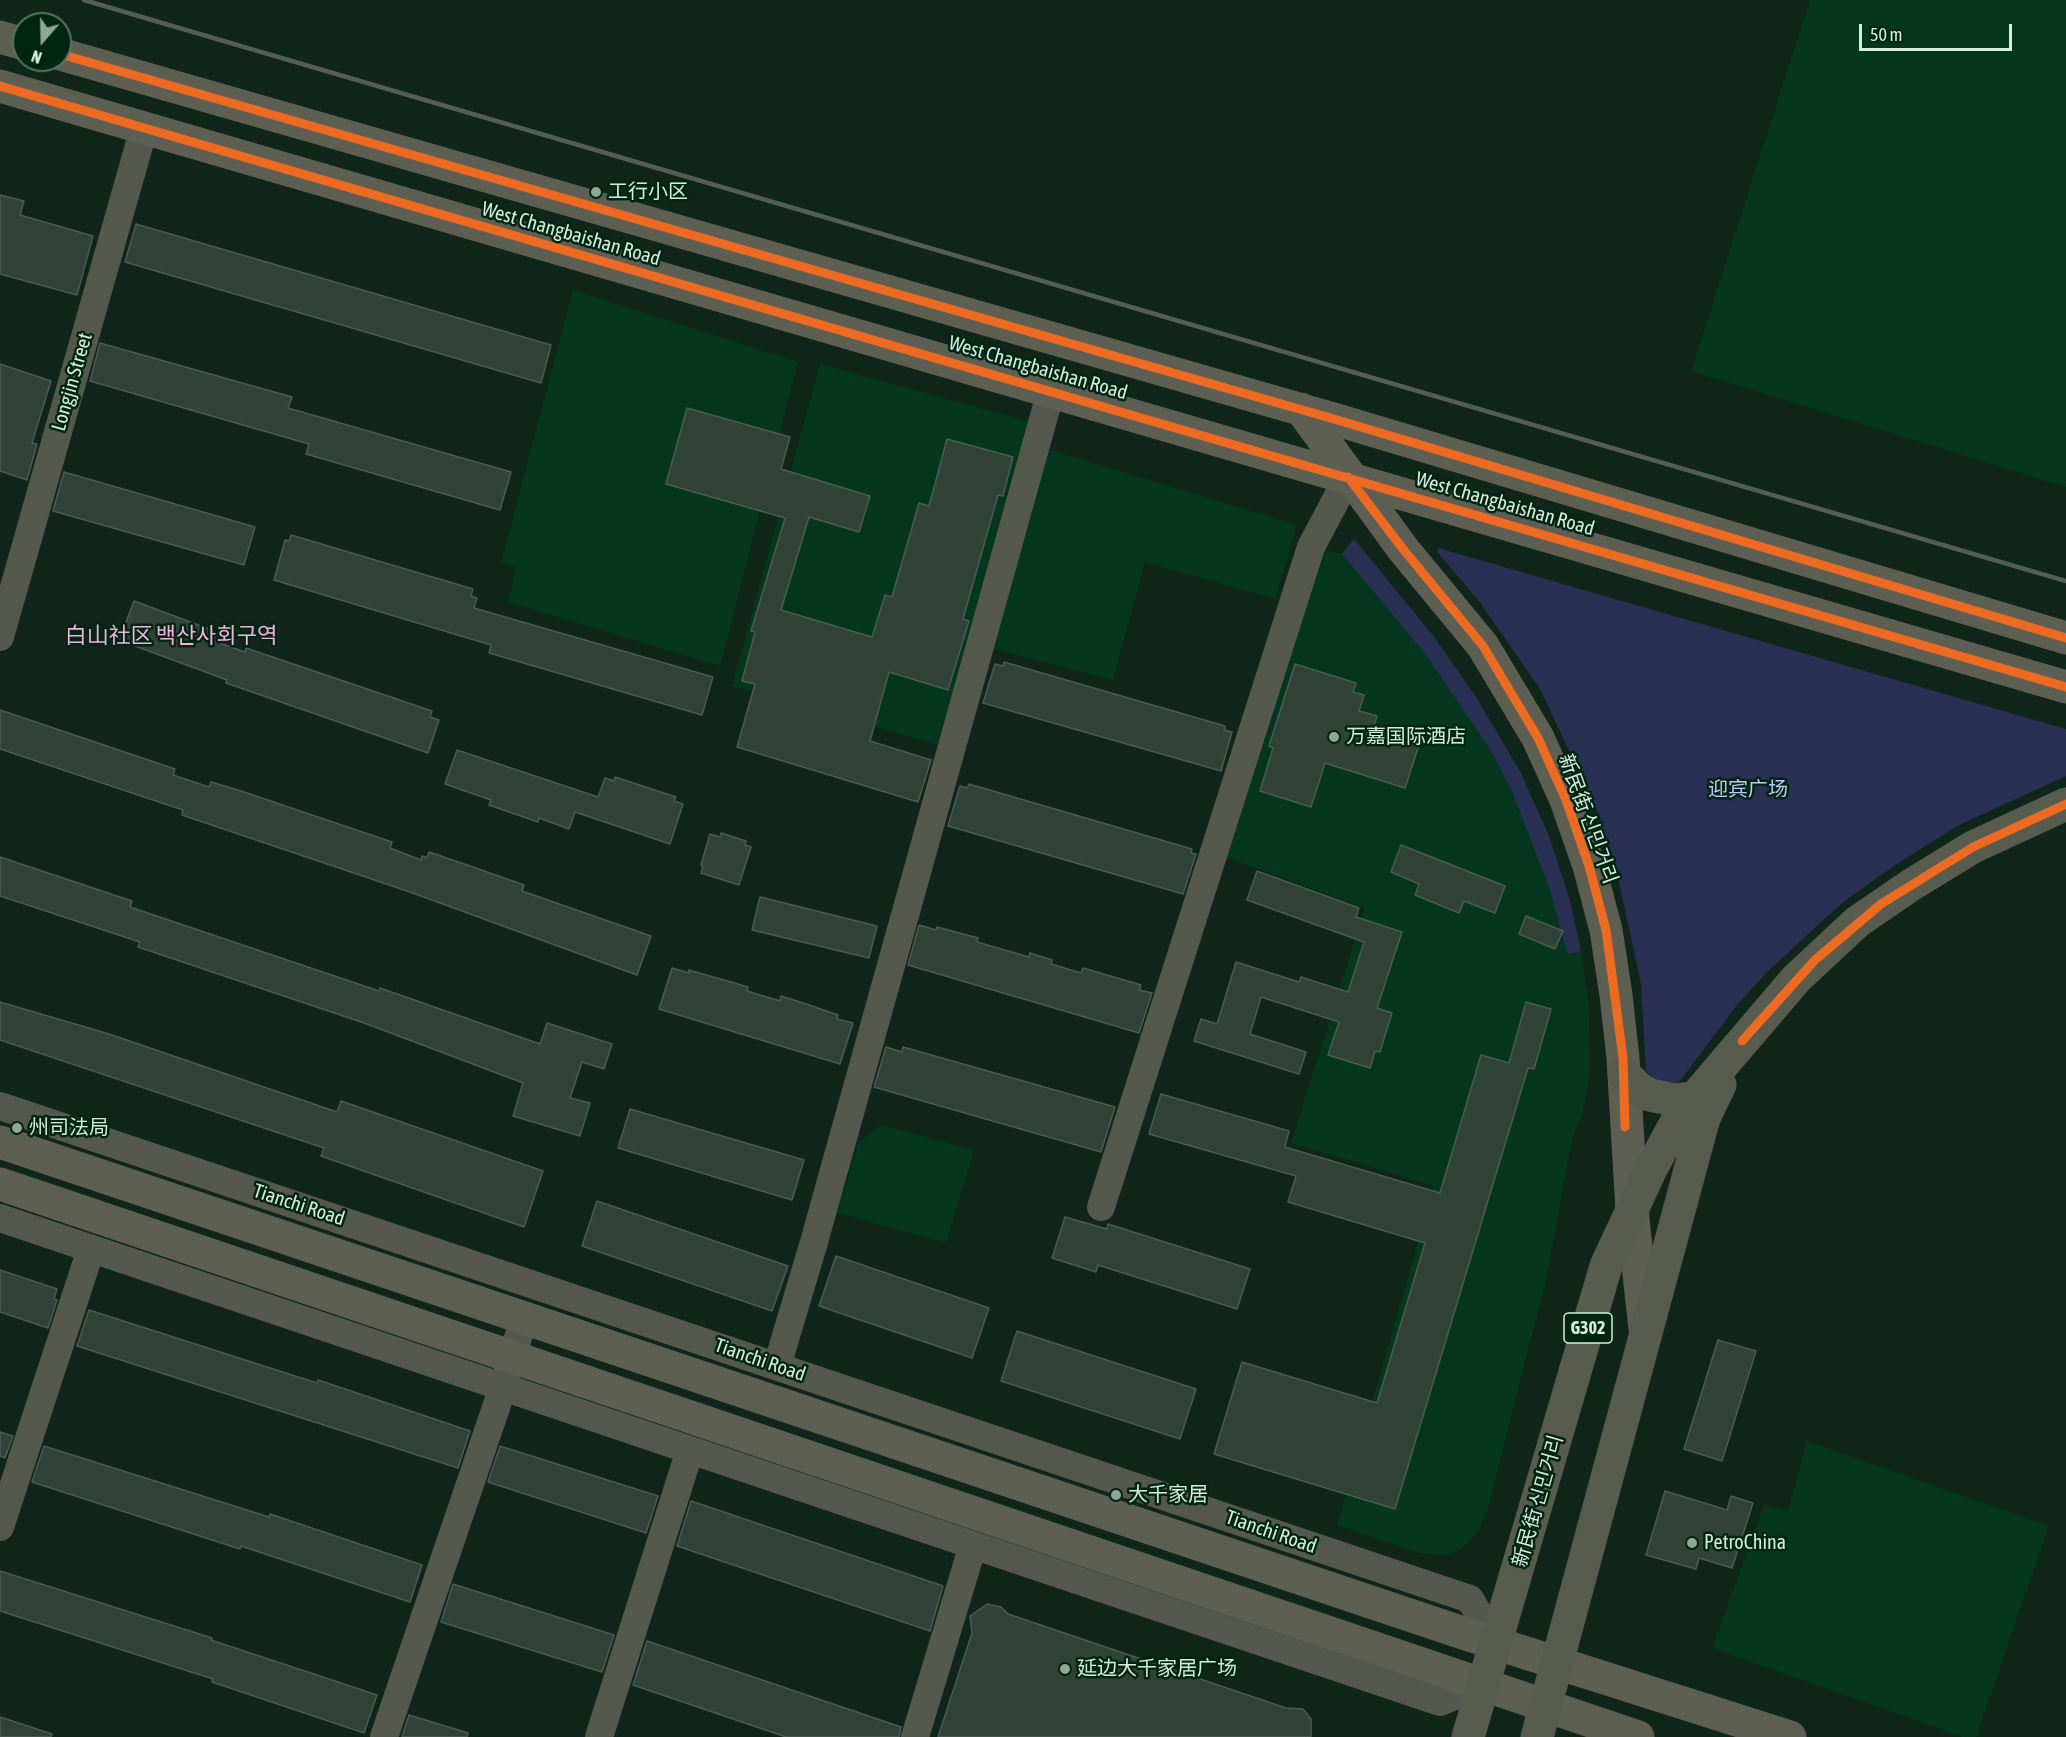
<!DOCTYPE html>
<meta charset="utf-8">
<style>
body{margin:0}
#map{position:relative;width:2066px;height:1737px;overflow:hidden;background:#10261b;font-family:"Asap Condensed",sans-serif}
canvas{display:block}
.north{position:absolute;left:12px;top:12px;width:60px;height:60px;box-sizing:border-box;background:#002613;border:2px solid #557564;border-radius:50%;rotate:200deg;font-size:16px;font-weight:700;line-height:24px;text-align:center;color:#d5ebdd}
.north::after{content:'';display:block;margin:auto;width:21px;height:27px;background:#90a699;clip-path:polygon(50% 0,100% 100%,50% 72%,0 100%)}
.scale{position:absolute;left:1859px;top:24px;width:153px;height:27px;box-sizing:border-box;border:3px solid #d5ebdd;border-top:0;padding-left:8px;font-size:18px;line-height:21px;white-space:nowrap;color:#d5ebdd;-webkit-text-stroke:4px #002613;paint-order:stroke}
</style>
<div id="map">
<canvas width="2066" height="1737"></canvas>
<div class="north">N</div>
<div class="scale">50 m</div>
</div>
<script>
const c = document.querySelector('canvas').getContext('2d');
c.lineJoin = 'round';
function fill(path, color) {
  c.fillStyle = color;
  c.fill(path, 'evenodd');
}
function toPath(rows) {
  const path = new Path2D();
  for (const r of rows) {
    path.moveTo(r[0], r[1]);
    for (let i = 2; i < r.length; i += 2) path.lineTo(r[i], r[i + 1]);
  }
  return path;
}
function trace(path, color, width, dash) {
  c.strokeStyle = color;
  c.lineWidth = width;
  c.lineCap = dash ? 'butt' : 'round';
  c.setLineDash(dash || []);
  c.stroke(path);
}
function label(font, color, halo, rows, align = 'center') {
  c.font = font + ' "Asap Condensed","Noto Sans SC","Noto Sans KR",sans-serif';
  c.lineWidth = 5;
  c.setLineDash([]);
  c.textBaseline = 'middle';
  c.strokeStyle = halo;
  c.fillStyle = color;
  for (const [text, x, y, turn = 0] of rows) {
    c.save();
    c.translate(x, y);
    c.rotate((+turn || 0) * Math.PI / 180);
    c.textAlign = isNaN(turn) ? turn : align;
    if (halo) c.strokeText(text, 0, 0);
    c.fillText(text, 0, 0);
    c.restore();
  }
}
const built = toPath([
 [1810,0,2066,0,2066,487,1691,371],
 [573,290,798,362,720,666,508,602,516,567,501,563],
 [820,364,1031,422,939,745,732,686],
 [1047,449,1297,525,1275,599,1145,562,1113,680,987,647],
 [1322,549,1342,554,1426,655,1489,748,1511,789,1550,890,1567,953,1581,951,1589,1008,1590,1074,1582,1115,1572,1139,1546,1281,1487,1511,1478,1532,1460,1550,1444,1556,1419,1553,1337,1525,1434,1186,1291,1143,1365,908,1226,857],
 [881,1125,974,1150,946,1243,838,1213,858,1143],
 [1807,1441,2049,1526,1976,1737,1963,1737,1712,1648,1764,1505,1788,1511]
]);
const green = toPath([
 [1354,539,1435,638,1476,697,1521,773,1549,836,1570,900,1581,951,1567,954,1550,890,1511,789,1489,748,1426,655,1342,554],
 [1438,548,2066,729,2066,776,1959,825,1895,865,1842,903,1767,972,1737,1005,1683,1077,1677,1083,1669,1084,1654,1079,1646,1070,1641,984,1619,882,1598,812,1540,689,1479,601,1437,552]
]);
const building = toPath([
 [0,195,24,201,20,215,93,236,77,295,0,274,0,195],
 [136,224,551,345,541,383,125,262,136,224],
 [100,343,292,397,288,408,511,472,500,510,306,454,309,444,90,381,100,343],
 [0,364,51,381,32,443,37,444,27,480,0,471,0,364],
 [687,408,790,437,781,469,870,496,859,532,809,517,781,610,872,637,885,595,892,597,919,503,929,506,947,439,1013,457,1003,496,998,495,963,619,969,621,948,690,889,672,870,741,931,760,918,802,737,747,755,684,742,681,755,632,751,631,785,518,666,484,687,408],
 [64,472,255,527,244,565,53,511,64,472],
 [291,535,473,589,471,596,477,598,474,608,713,677,702,715,489,653,491,645,274,580,285,540,289,541,291,535],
 [134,601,217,632,214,641,245,652,246,648,432,711,430,717,439,720,428,753,226,683,227,680,119,640,134,601],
 [1004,662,1225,726,1224,730,1232,732,1221,771,983,703,995,664,1003,666,1004,662],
 [1295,664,1356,683,1353,692,1364,695,1359,711,1377,716,1373,730,1419,745,1405,788,1325,763,1311,807,1260,791,1273,748,1269,746,1295,664],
 [0,710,175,769,173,775,209,787,211,782,241,791,392,842,390,848,421,860,422,856,427,858,429,852,470,866,524,885,522,891,651,936,637,975,410,892,182,815,183,810,0,749,0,710],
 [457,750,598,797,605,778,614,781,615,777,676,797,674,801,683,804,670,844,575,812,569,829,539,818,538,822,489,805,491,800,445,784,457,750],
 [969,784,1192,849,1191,853,1196,854,1183,894,948,826,960,786,967,788,969,784],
 [721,833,746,841,745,845,751,847,739,885,701,873,703,866,701,865,710,834,720,837,721,833],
 [1401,845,1505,886,1495,913,1464,901,1459,913,1415,895,1419,884,1391,872,1401,845],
 [0,857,132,901,130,907,379,991,380,988,540,1044,547,1023,612,1044,604,1069,582,1062,570,1098,590,1103,580,1136,513,1116,523,1083,367,1024,138,947,140,942,0,896,0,857],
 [1257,871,1359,908,1356,917,1402,932,1377,1008,1392,1013,1380,1052,1375,1051,1370,1068,1328,1055,1339,1022,1261,997,1250,1034,1306,1052,1299,1074,1194,1041,1201,1019,1217,1024,1236,962,1299,982,1301,977,1348,992,1364,942,1247,900,1257,871],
 [760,897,877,926,869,958,752,930,760,897],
 [1526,916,1563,931,1555,949,1519,934,1526,916],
 [919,925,936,930,937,927,978,938,977,942,1029,957,1030,953,1052,960,1051,964,1081,973,1083,968,1141,985,1139,990,1152,993,1139,1033,908,965,919,925],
 [672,968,689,973,689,970,748,987,747,991,780,1001,781,996,803,1003,838,1015,837,1019,853,1023,840,1064,659,1009,672,968],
 [0,1002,109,1034,337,1112,341,1101,543,1171,524,1227,321,1156,324,1148,0,1040,0,1002],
 [1526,1002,1551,1009,1534,1069,1528,1068,1395,1509,1214,1454,1242,1362,1377,1403,1425,1243,1288,1202,1296,1176,1149,1134,1161,1094,1289,1131,1285,1147,1440,1193,1481,1055,1509,1063,1526,1002],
 [886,1047,902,1052,903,1047,1115,1107,1101,1152,874,1087,886,1047],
 [630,1109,804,1160,792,1200,618,1148,630,1109],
 [597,1201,788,1266,772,1311,582,1246,597,1201],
 [1065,1217,1107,1229,1108,1224,1250,1269,1237,1309,1098,1265,1096,1272,1052,1258,1065,1217],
 [836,1256,989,1308,972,1358,819,1306,836,1256],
 [0,1270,57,1289,54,1299,57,1300,48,1328,0,1312,0,1270],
 [89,1310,317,1383,318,1380,470,1431,458,1468,77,1346,89,1310],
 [1017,1331,1196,1389,1180,1439,1001,1381,1017,1331],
 [1718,1340,1756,1351,1722,1461,1684,1449,1718,1340],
 [0,1432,13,1436,5,1458,0,1456,0,1432],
 [44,1446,269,1517,270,1514,422,1565,410,1602,241,1546,240,1549,32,1482,44,1446],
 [500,1446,658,1496,646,1533,488,1482,500,1446],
 [1665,1491,1727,1510,1731,1496,1753,1503,1732,1568,1699,1558,1696,1569,1646,1555,1665,1491],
 [691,1501,943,1586,930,1631,677,1546,691,1501],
 [0,1571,212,1638,211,1640,377,1695,364,1733,212,1682,213,1679,0,1611,0,1571],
 [453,1584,614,1635,602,1672,441,1622,453,1584],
 [987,1604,1001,1607,1008,1614,1286,1708,1303,1709,1311,1719,1311,1737,938,1737,972,1633,970,1616,987,1604],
 [647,1641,901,1727,899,1737,786,1737,633,1685,647,1641],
 [409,1715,468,1733,467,1737,402,1737,409,1715],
 [0,1717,52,1734,51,1737,0,1737,0,1717]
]);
const minor = toPath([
 [0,637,144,128],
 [0,1106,1470,1599,1496,1644],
 [1101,1207,1311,547,1348,477],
 [0,1218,1440,1702,1484,1684],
 [777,1366,814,1242,1051,391],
 [0,1527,91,1249],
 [384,1737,503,1387,524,1318],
 [599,1737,690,1450],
 [915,1737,973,1545]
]);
const major = toPath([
 [0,37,24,44],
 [60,54,1334,419,2066,638],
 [0,86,2066,687],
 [1301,409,1403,549,1483,646,1538,738,1566,800,1589,866,1606,930,1616,995,1623,1058,1632,1210,1645,1329],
 [0,1142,1460,1632,1790,1737],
 [0,1184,1638,1737]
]);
const highway = toPath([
 [1624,1074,1640,1089,1650,1095,1674,1100,1694,1098],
 [1468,1737,1606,1266,1651,1169,1680,1115,1796,979,1857,922,1911,885,1973,847,2066,804],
 [1537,1737,1704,1118,1720,1085]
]);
const rail = toPath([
 [84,0,2066,581]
]);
const cycleway = toPath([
 [60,54,1334,419,2066,638],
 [0,86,2066,687],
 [1348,477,1403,549,1483,646,1538,738,1566,800,1589,866,1606,930,1623,1058,1625,1127],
 [1742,1041,1815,960,1881,904,1973,847,2066,804]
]);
const markers = [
 [596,192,6,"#90a699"],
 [1334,737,6,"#90a699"],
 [17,1128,6,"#90a699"],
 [1116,1495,6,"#90a699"],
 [1692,1543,6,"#90a699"],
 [1065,1669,6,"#90a699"]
];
const shields = [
 [1588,1328,48]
];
const shieldNames = [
 ["G302",1588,1328]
];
const poiNames = [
 ["工行小区",608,192],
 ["万嘉国际酒店",1346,737],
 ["州司法局",29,1128],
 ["大千家居",1128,1495],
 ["PetroChina",1704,1543],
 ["延边大千家居广场",1077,1669]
];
const streetNames = [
 ["West Changbaishan Road",571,234,16],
 ["West Changbaishan Road",1038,368,16],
 ["Longjin Street",72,382,-74],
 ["West Changbaishan Road",1505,504,16],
 ["新民街 신민거리",1588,819,70],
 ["Tianchi Road",299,1205,18],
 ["Tianchi Road",760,1360,19],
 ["新民街 신민거리",1538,1501,-74],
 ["Tianchi Road",1271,1532,19]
];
const parkNames = [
 ["迎宾广场",1748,790]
];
const quarterNames = [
 ["白山社区 백산사회구역",171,636]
];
fill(built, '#053620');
fill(green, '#2a3053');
fill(building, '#314239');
trace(building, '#4a5c53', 1.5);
trace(minor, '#55584e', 28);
trace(major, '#5d5f53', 33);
trace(highway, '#575c4e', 33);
trace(rail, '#555e56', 4.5);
trace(cycleway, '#ed6a23', 9);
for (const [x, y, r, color] of markers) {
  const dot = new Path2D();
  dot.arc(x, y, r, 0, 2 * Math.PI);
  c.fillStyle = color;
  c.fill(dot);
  trace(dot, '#002613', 2);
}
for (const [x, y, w] of shields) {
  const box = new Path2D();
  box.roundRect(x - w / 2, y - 15, w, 30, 4.5);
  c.fillStyle = '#002613';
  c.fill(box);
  trace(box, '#d5ebdd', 1.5);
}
label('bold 18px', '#d5ebdd', null, shieldNames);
label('20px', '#d5ebdd', '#002613', poiNames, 'left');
label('20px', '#d5ebdd', '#002613', streetNames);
label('20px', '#c0c7f8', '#002613', parkNames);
label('22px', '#f3afde', '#002613', quarterNames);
</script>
